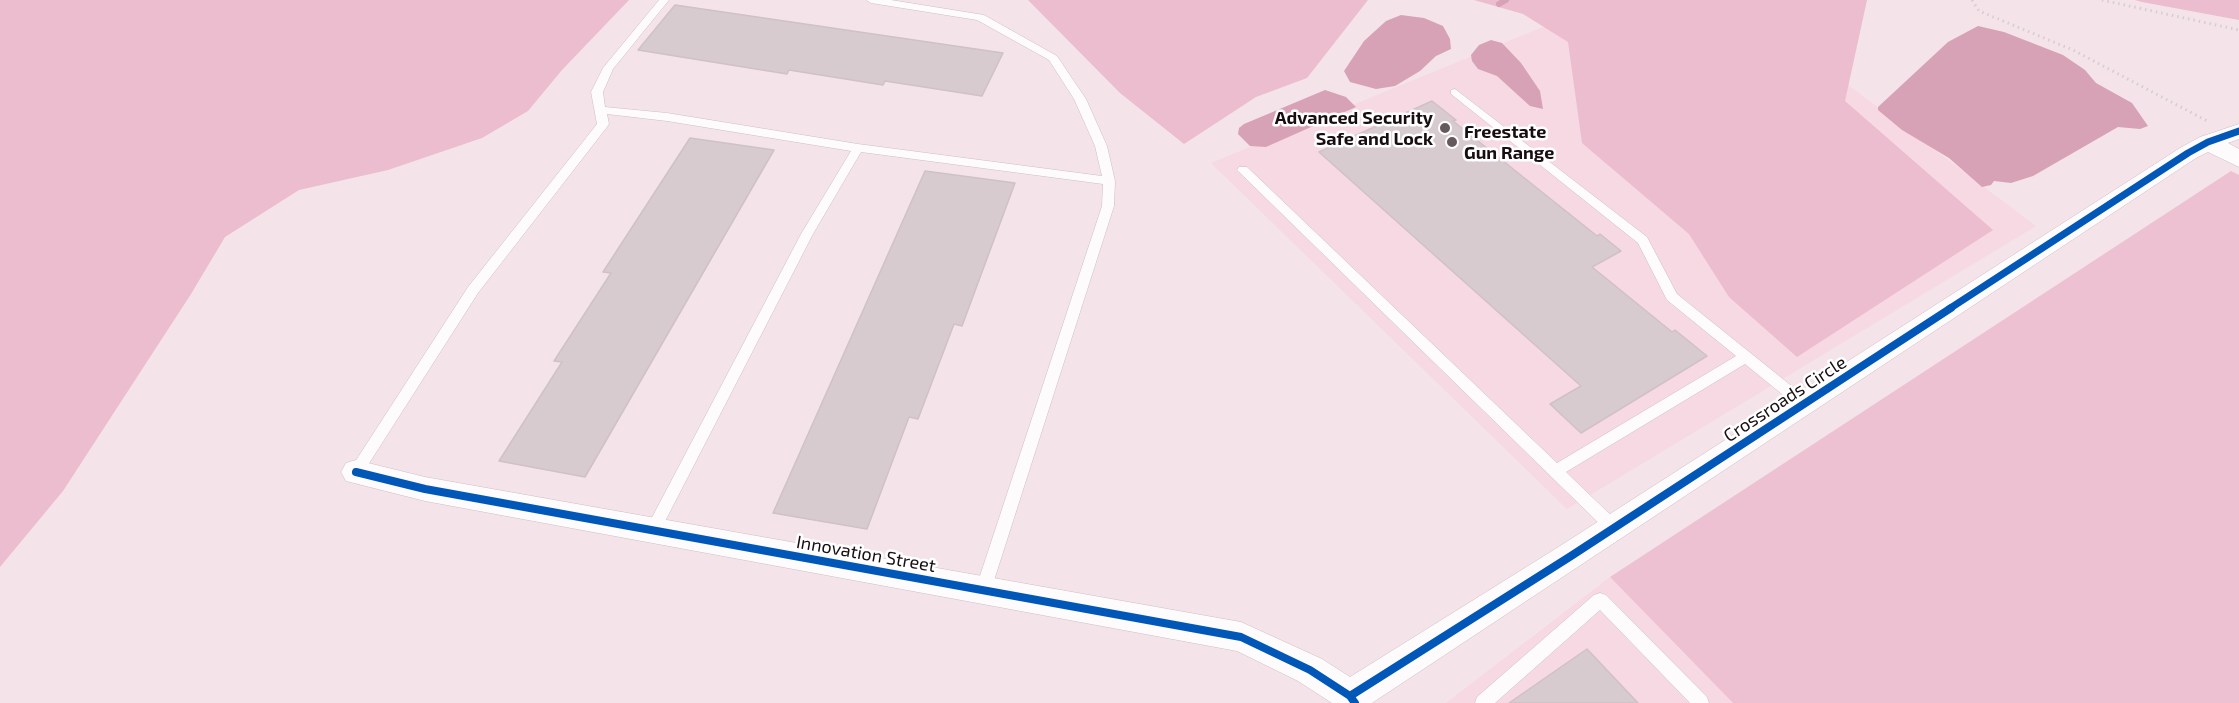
<!DOCTYPE html>
<style>
body{margin:0}
canvas{display:block;background:#f4e3e9}
</style>
<canvas width="2239" height="703"></canvas>
<script>
const c = document.querySelector('canvas').getContext('2d');
c.lineJoin = 'round';
function fill(path, color) {
  c.fillStyle = color;
  c.fill(path, 'evenodd');
}
function toPath(rows) {
  const path = new Path2D();
  for (const r of rows) {
    path.moveTo(r[0], r[1]);
    for (let i = 2; i < r.length; i += 2) path.lineTo(r[i], r[i + 1]);
  }
  return path;
}
function trace(path, color, width, dash) {
  c.strokeStyle = color;
  c.lineWidth = width;
  c.lineCap = dash ? 'butt' : 'round';
  c.setLineDash(dash || []);
  c.stroke(path);
}
function label(font, color, halo, rows, align = 'center') {
  c.font = font + ' "Exo 2",sans-serif';
  c.lineWidth = 5;
  c.setLineDash([]);
  c.textBaseline = 'middle';
  c.strokeStyle = halo;
  c.fillStyle = color;
  for (const [text, x, y, turn = 0] of rows) {
    c.save();
    c.translate(x, y);
    c.rotate((+turn || 0) * Math.PI / 180);
    c.textAlign = isNaN(turn) ? turn : align;
    if (halo) c.strokeText(text, 0, 0);
    c.fillText(text, 0, 0);
    c.restore();
  }
}
const built = toPath([
 [1609,0,1735,0,2036,226,1567,509,1211,163],
 [1610,577,1733,703,1446,703]
]);
const green = toPath([
 [2231,171,2239,175,2239,703,1733,703,1610,577]
]);
const forest = toPath([
 [0,0,629,0,562,70,528,111,482,138,388,170,299,190,225,237,191,294,63,491,0,567],
 [1028,0,1368,0,1307,78,1256,97,1184,144,1120,93],
 [1474,0,1867,0,1845,101,1993,230,1797,357,1729,297,1689,234,1582,143,1568,42,1523,14],
 [2135,0,2239,0,2239,20,2142,2]
]);
const water = toPath([
 [1401,15,1424,18,1443,26,1450,39,1451,49,1436,56,1420,71,1395,86,1376,89,1350,82,1344,71,1364,41,1386,21],
 [1978,26,2004,32,2063,55,2085,70,2096,83,2132,103,2148,126,2140,129,2118,127,2033,176,2011,183,1994,181,1991,185,1982,187,1949,158,1902,130,1878,110,1878,107,1948,42],
 [1491,40,1502,43,1521,63,1540,91,1543,109,1530,106,1497,76,1478,69,1472,61,1471,55,1479,45],
 [1325,90,1346,97,1356,107,1266,147,1250,146,1238,134,1239,128,1244,124]
]);
const stream = toPath([
 [1499,4,1506,0]
]);
const building = toPath([
 [675,5,1003,53,982,96,885,81,883,85,789,70,787,74,638,50,675,5],
 [1432,101,1456,120,1453,121,1597,236,1600,234,1621,251,1592,267,1672,332,1675,330,1707,356,1581,433,1550,404,1581,386,1319,152,1432,101],
 [690,138,774,150,585,477,499,461,562,362,554,361,611,273,603,272,690,138],
 [925,171,1015,183,962,326,954,324,918,419,909,417,867,529,773,513,925,171],
 [1587,649,1638,703,1509,703,1587,649]
]);
const path = toPath([
 [1972,0,1979,11,2073,50,2209,122],
 [2102,0,2239,30]
]);
const lane = toPath([
 [659,0,669,0,613,69,603,92,605,107,667,113,858,144,1102,176,1095,146,1074,99,1049,60,977,20,871,3,866,0,891,0,984,15,1057,56,1086,99,1107,146,1115,181,1114,206,989,596,983,598,977,596,975,591,1102,206,1103,184,861,152,813,234,658,535,653,537,648,535,645,530,648,525,801,234,851,151,667,121,607,114,609,124,607,127,478,293,361,476,356,478,351,476,349,472,351,468,468,287,597,124,591,92,603,68,659,0],
 [1455,89,1647,237,1677,294,1809,400,1811,404,1809,408,1799,408,1745,364,1566,472,1619,523,1622,528,1619,533,1614,534,1609,533,1237,170,1239,167,1247,167,1557,463,1736,356,1667,300,1638,243,1451,94,1451,90,1455,89],
 [1600,593,1606,595,1707,697,1709,703,1690,703,1600,610,1495,703,1475,703,1477,697,1594,595,1600,593]
]);
const street = toPath([
 [2239,124,2239,139,2228,143,2239,149,2239,167,2208,152,2196,158,1372,703,1332,703,1298,681,1237,651,425,501,346,481,341,472,346,463,356,460,425,477,1241,622,1322,659,1350,677,1560,546,2180,148,2200,137,2239,124]
]);
const cyclewayFar1 = toPath([
 [1949,309,2188,153,2208,142,2239,131]
]);
const cycleway = toPath([
 [356,472,425,489,1241,637,1310,670,1350,696,1355,703],
 [1350,696,1571,556,1951,308]
]);
const markers = [
 [1445,128,6,"#65595d"],
 [1452,142,6,"#65595d"]
];
const poiNames = [
 ["Advanced Security",1433,118],
 ["Safe and Lock",1433,139],
 ["Freestate",1464,132,"left"],
 ["Gun Range",1464,153,"left"]
];
const streetNames = [
 ["Crossroads Circle",1785,399,-33],
 ["Innovation Street",866,554,10]
];
fill(built, '#f6d9e3');
fill(green, '#edc1d1');
fill(forest, '#ebbdce');
fill(water, '#d7a2b5');
trace(stream, '#d7a2b5', 6);
fill(building, '#d8cbd0');
trace(building, '#cfc1c6', 1.5);
trace(lane, '#cdbfc4', 1);
trace(street, '#cdbfc4', 1);
trace(path, '#d4cfd0', 3, [1.5, 4]);
fill(lane, '#fdfbfc');
fill(street, '#fdfbfc');
trace(cyclewayFar1, '#0057b8', 7);
trace(cycleway, '#0057b8', 8);
for (const [x, y, r, color] of markers) {
  const dot = new Path2D();
  dot.arc(x, y, r, 0, 2 * Math.PI);
  c.fillStyle = color;
  c.fill(dot);
  trace(dot, '#fff', 2);
}
label('bold 18px', '#180e11', '#fff', poiNames, 'right');
label('18px', '#180e11', '#fff', streetNames);
</script>
